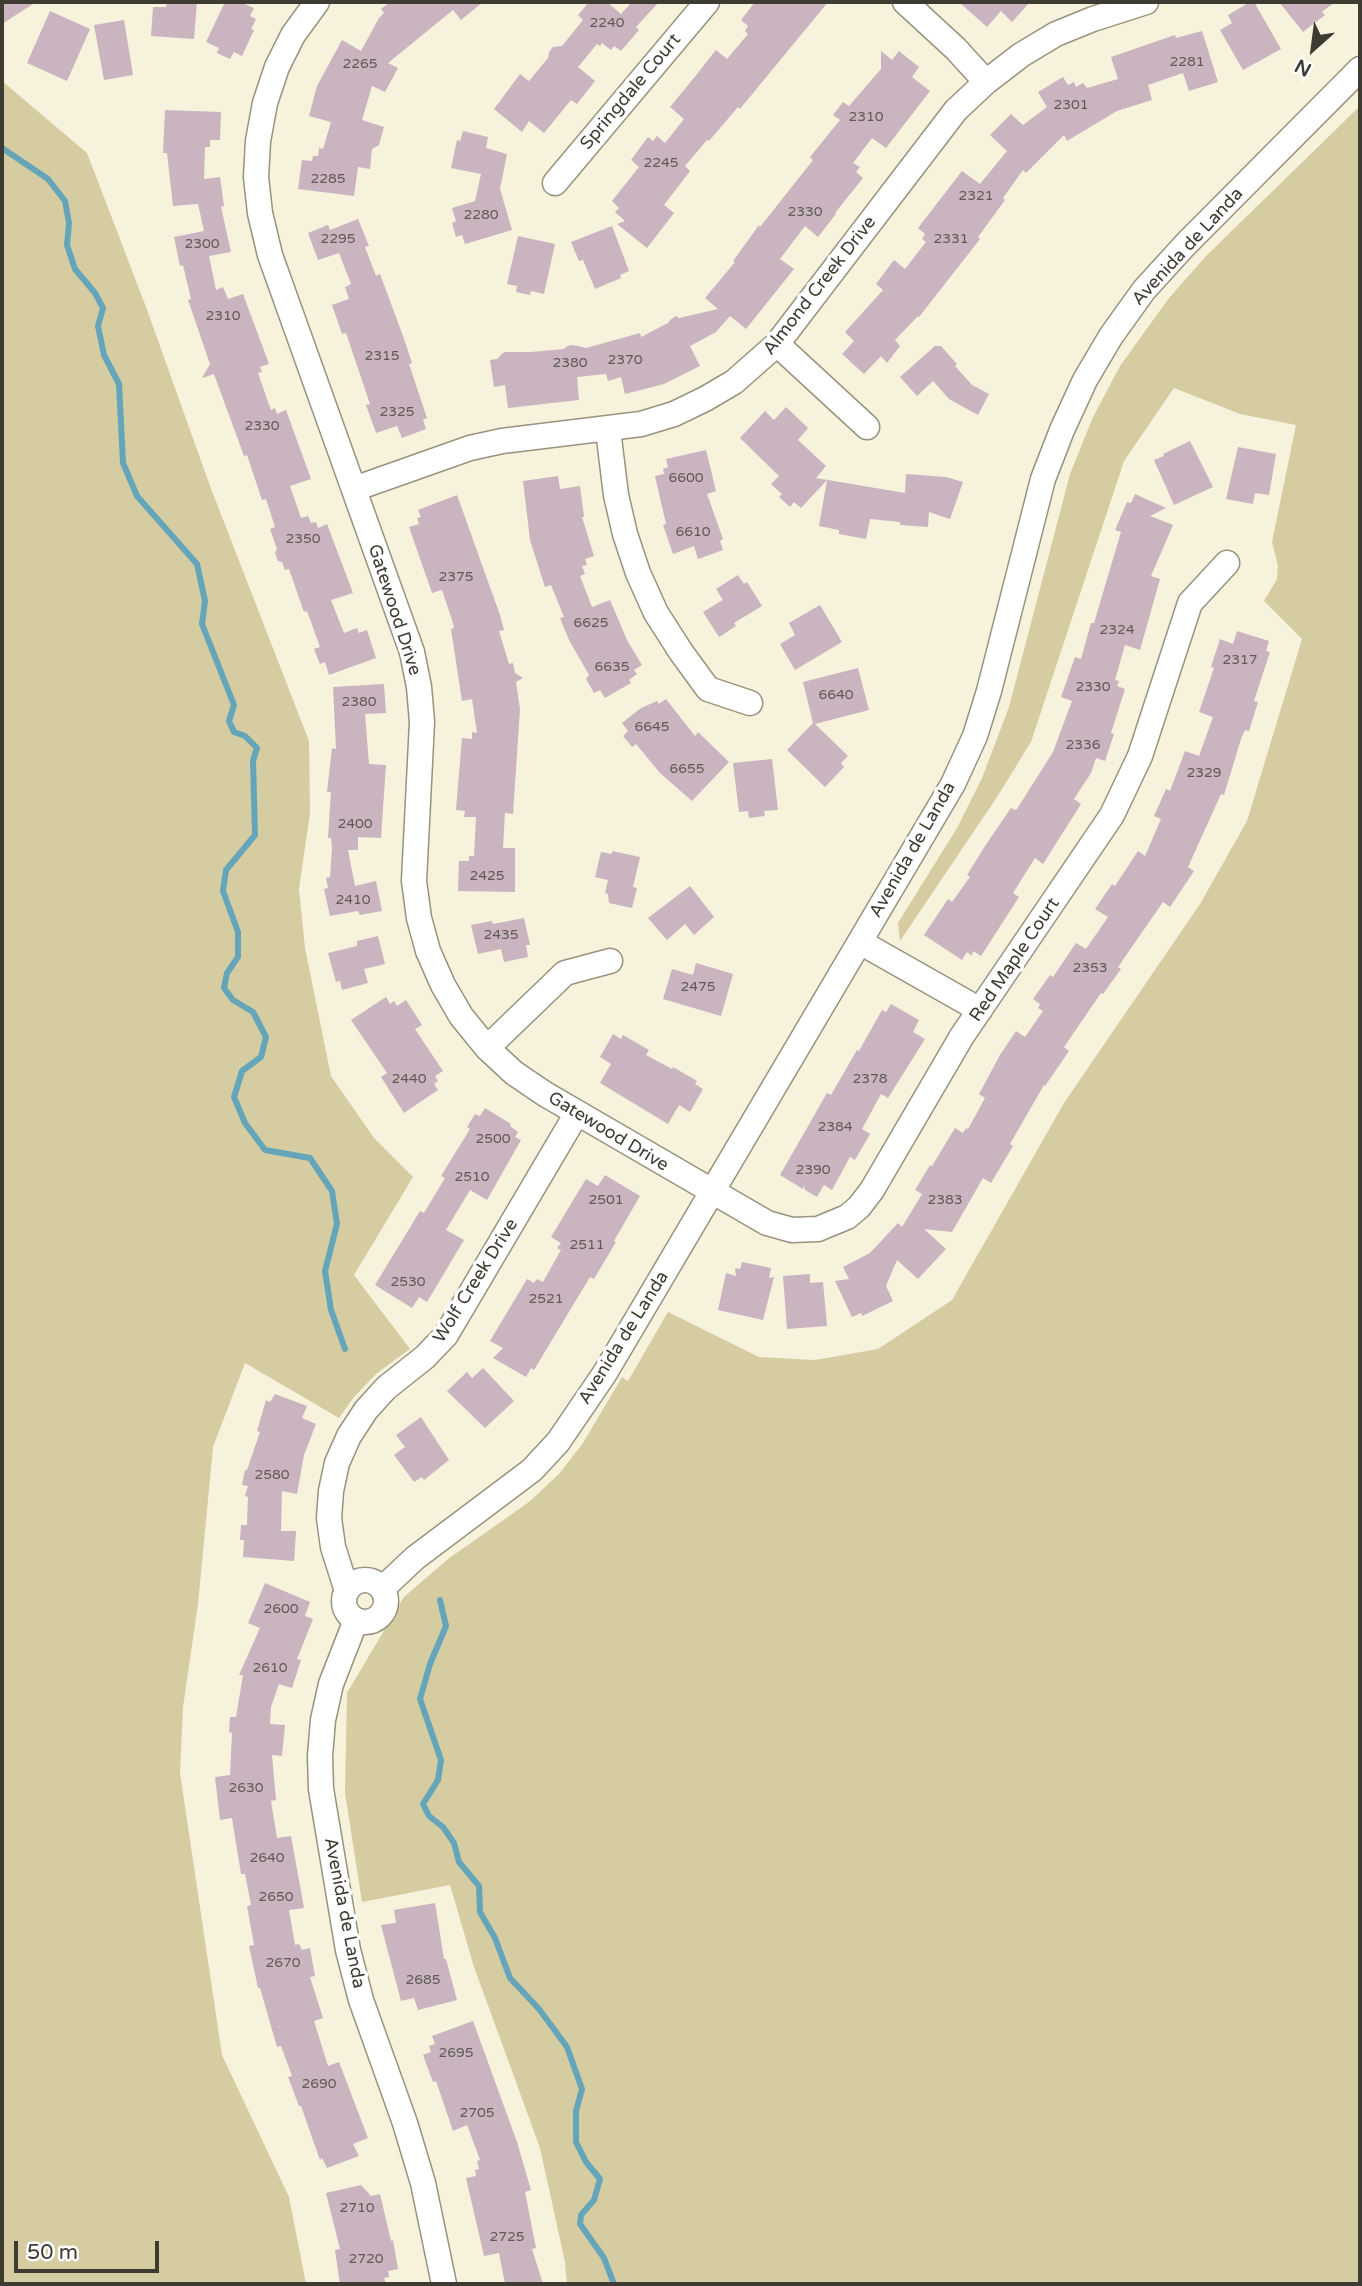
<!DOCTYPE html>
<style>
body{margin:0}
#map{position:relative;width:1362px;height:2286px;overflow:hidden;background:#f7f2dc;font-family:"Varela Round",sans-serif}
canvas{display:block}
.frame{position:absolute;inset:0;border:4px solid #3d3b32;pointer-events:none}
.north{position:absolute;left:1278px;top:14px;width:70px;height:70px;-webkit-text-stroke:5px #fefefe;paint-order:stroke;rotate:208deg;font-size:19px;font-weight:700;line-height:28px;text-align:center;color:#3d3b32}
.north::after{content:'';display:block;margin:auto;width:24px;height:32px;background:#3d3b32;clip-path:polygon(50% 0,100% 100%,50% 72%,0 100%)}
.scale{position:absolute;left:14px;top:2241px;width:145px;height:32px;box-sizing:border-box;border:4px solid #3d3b32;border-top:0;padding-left:9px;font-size:21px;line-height:24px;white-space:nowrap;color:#3d3b32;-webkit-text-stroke:5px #fefefe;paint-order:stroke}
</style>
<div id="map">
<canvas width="1362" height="2286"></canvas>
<div class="frame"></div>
<div class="north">N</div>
<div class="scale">50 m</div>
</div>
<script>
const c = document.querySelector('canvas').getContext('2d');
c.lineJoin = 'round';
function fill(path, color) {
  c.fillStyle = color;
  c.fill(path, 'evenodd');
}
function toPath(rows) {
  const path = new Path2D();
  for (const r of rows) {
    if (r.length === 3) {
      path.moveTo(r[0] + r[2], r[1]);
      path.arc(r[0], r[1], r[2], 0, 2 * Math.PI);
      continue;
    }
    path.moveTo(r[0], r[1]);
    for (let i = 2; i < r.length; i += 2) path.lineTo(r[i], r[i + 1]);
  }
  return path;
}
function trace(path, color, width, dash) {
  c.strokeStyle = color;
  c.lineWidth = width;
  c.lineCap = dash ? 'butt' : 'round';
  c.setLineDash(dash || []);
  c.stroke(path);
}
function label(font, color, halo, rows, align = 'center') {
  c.font = font + ' "Varela Round",sans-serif';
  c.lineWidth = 7;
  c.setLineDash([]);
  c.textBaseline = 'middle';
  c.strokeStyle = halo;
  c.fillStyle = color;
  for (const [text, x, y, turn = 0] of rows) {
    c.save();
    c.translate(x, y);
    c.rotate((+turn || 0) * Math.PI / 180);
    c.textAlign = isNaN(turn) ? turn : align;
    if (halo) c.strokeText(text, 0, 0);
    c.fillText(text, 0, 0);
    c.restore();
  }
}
const green = toPath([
 [2,81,87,153,146,307,210,486,309,741,310,813,299,889,305,948,331,1076,374,1138,413,1177,354,1275,410,1349,377,1373,354,1397,339,1418,245,1363,213,1447,198,1604,183,1707,180,1773,222,2055,289,2197,306,2284,2,2284],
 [1360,106,1360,2284,567,2284,565,2262,540,2148,474,1967,450,1885,362,1902,345,1793,347,1693,404,1597,448,1559,529,1502,559,1474,583,1443,622,1377,628,1381,668,1312,759,1357,815,1360,878,1349,952,1300,1064,1103,1200,904,1247,821,1302,639,1264,601,1277,579,1278,566,1272,542,1296,425,1240,414,1174,388,1124,461,1031,742,997,797,900,941,898,923,957,828,982,778,1009,707,1070,474,1093,417,1120,366,1169,298,1206,256]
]);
const stream = toPath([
 [2,148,48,179,65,201,69,223,67,245,75,269,95,293,103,308,98,326,104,355,119,384,123,463,137,496,197,564,205,601,202,624,234,705,229,721,234,732,245,736,257,748,253,761,255,835,226,870,223,891,238,932,238,957,227,973,224,988,233,1000,253,1012,266,1037,261,1057,242,1071,234,1097,245,1123,265,1150,310,1158,332,1191,337,1224,325,1271,331,1310,345,1349],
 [440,1600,446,1626,430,1664,420,1699,441,1760,438,1780,423,1804,429,1816,443,1827,454,1843,459,1862,479,1886,480,1912,495,1938,510,1978,539,2009,567,2047,582,2089,576,2111,576,2142,586,2162,600,2179,594,2200,581,2215,580,2224,604,2258,614,2284]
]);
const building = toPath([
 [2,2,36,2,2,24],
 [167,2,197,2,194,39,151,36,153,7,166,7],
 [225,2,240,2,254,8,250,16,256,19,251,29,254,30,242,56,234,52,230,59,217,53,219,48,206,42],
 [390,2,483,2,461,20,453,10,388,63,398,68,385,92,372,86,362,120,384,127,379,145,372,149,370,169,358,167,354,196,298,189,302,160,312,161,313,156,318,156,319,148,323,149,331,122,309,116,317,86,342,40,361,51,379,18,384,13,381,9],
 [589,2,607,2,621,14,632,2,659,2,636,27,639,30,621,51,614,46,611,50,602,43,600,46,597,44,578,67,595,81,577,104,571,100,544,133,529,121,522,132,494,109,520,74,529,81,548,58,549,52,553,47,562,46,583,20,578,15],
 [755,2,828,2,740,109,738,107,709,141,707,140,685,166,690,171,664,205,674,213,647,248,617,224,625,221,615,212,619,208,612,201,639,167,631,160,648,137,653,141,657,136,665,143,684,119,670,107,697,74,716,50,727,59,748,34,745,31,748,26,741,20],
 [959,2,1030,2,1012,22,1001,11,987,27],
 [1250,2,1254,2,1281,49,1243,70,1220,30,1232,23,1228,15],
 [1279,2,1335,2,1322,12,1325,15,1303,32],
 [50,11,90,29,67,81,27,63],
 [124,20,133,75,104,80,94,25],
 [1202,31,1218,82,1189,91,1183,73,1148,85,1152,100,1117,111,1067,141,1064,135,1026,173,1023,170,1003,198,1005,200,978,237,980,239,919,317,918,316,895,340,900,346,887,363,881,356,864,374,842,354,854,341,845,332,883,290,876,284,894,260,905,269,926,242,922,239,925,234,918,228,962,171,980,184,1007,151,990,135,1011,114,1023,125,1047,107,1038,92,1063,77,1068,85,1074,82,1076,87,1083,83,1087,88,1118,79,1111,57,1175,35,1176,38],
 [881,51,892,60,899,51,919,67,912,77,930,91,886,148,872,138,853,163,860,167,856,172,863,178,835,213,836,214,818,237,805,226,780,259,794,269,746,329,730,316,716,332,690,346,700,366,664,384,625,394,621,377,608,381,606,374,577,377,579,400,508,408,505,385,494,387,490,360,497,359,504,352,531,352,564,349,567,346,573,345,586,348,640,333,641,337,668,323,670,320,676,316,679,318,718,309,705,298,735,262,733,261,759,225,760,227,813,160,810,157,840,120,833,115,843,102,849,106,881,69],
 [165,110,221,112,220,140,210,140,210,147,205,147,204,179,220,177,224,206,221,207,231,252,209,256,216,290,223,287,228,299,243,294,269,364,260,367,262,372,258,373,268,402,271,410,275,408,277,414,286,410,311,479,290,486,301,518,308,516,311,523,316,522,318,528,327,524,353,593,331,600,342,628,344,633,357,628,359,633,367,630,376,658,329,675,325,662,320,664,314,649,320,647,307,611,304,612,289,569,285,570,282,562,278,561,275,553,277,549,270,529,275,527,266,499,262,500,247,455,244,456,214,374,202,378,210,364,188,300,191,299,183,265,180,266,174,237,204,231,198,204,173,206,167,153,163,153],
 [463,131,488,137,486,148,507,154,500,189,512,230,465,244,462,235,456,237,452,223,456,221,452,208,475,201,481,174,451,168,457,140,460,141],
 [358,219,369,246,365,247,376,276,380,274,403,336,412,363,409,364,427,418,423,420,426,429,402,438,397,426,376,433,366,405,370,404,346,333,342,334,332,305,349,299,345,287,351,284,339,253,318,260,308,233,328,225,330,230],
 [612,226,629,271,620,275,621,278,595,289,583,260,579,261,571,242],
 [518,236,555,244,544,294,531,291,530,295,516,292,517,286,507,284],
 [935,346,941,346,957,364,955,366,972,385,989,394,978,415,949,399,933,381,917,396,900,377],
 [786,407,808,428,798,440,826,466,816,478,905,493,906,474,946,477,963,482,950,519,929,512,928,527,900,525,900,522,870,519,866,539,839,534,839,530,819,526,827,480,801,508,794,502,790,507,779,497,782,494,771,484,779,476,740,438,765,411,774,420],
 [1190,441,1213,487,1174,505,1154,460,1164,456,1163,454],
 [1238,447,1276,454,1269,495,1255,493,1253,504,1226,499],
 [706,450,716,491,707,494,723,539,720,541,723,550,698,559,694,546,673,554,663,525,666,524,655,476,664,474,663,469,668,467,666,459],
 [558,476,560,489,580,486,584,517,582,517,594,556,585,559,587,565,582,566,585,574,580,576,592,607,610,600,627,640,642,665,634,670,637,674,629,680,631,683,605,698,600,690,594,693,586,679,589,675,569,640,560,618,564,617,551,585,545,587,530,540,523,481],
 [1135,494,1166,508,1150,516,1173,525,1151,576,1160,579,1140,650,1125,645,1115,680,1119,681,1117,686,1125,689,1111,733,1114,734,1105,761,1096,758,1091,773,1074,799,1081,804,1043,864,1035,858,1013,893,1019,897,981,956,973,951,972,956,967,952,962,960,924,935,948,899,952,902,970,877,967,875,987,843,1011,808,1015,810,1017,809,1053,752,1072,701,1061,697,1075,657,1081,659,1091,623,1094,623,1121,532,1115,530,1127,502,1131,503],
 [457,495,500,615,504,630,499,631,509,664,513,663,515,673,523,678,516,682,520,709,513,814,505,813,503,848,515,848,515,892,458,891,459,861,469,861,469,856,474,856,476,817,464,817,465,811,456,810,462,738,472,739,472,732,477,733,472,699,462,701,451,629,454,628,453,623,442,590,432,593,409,527,419,524,417,518,421,517,418,510],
 [738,575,744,584,747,582,762,606,734,623,736,626,719,637,703,612,723,600,716,589],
 [820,605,842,642,795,670,780,644,795,635,789,623],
 [1237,631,1269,641,1266,651,1270,652,1254,701,1258,702,1249,731,1245,730,1241,739,1224,795,1221,794,1188,867,1194,871,1170,907,1163,902,1118,967,1121,969,1103,994,1101,993,1064,1047,1069,1051,1045,1086,1044,1085,1010,1144,1013,1146,991,1183,983,1178,952,1232,924,1229,946,1249,918,1279,897,1260,886,1286,893,1301,862,1316,861,1313,852,1317,835,1281,849,1279,843,1267,870,1253,898,1223,902,1227,922,1194,915,1190,930,1165,932,1166,955,1128,963,1133,966,1128,968,1129,985,1098,979,1094,1000,1055,1016,1031,1025,1037,1043,1011,1038,1008,1040,1004,1033,999,1050,975,1053,977,1076,943,1086,949,1108,917,1095,909,1112,884,1115,886,1138,851,1145,856,1161,819,1154,816,1166,789,1170,791,1185,751,1199,756,1213,717,1199,712,1214,668,1211,667,1220,639,1233,644],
 [858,668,869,710,815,724,848,756,841,763,844,767,825,787,787,750,813,723,803,682],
 [384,684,386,713,365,714,369,764,386,765,381,838,358,837,358,850,348,850,355,886,376,881,382,911,360,915,358,911,330,916,324,889,328,888,326,878,330,877,332,848,331,838,328,838,331,792,327,792,332,748,336,749,333,687],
 [666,699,695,736,698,732,729,762,692,801,660,773,636,744,632,747,623,736,628,731,622,723,641,708,657,701,659,704],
 [772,759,778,810,764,811,765,816,749,818,748,811,739,812,733,763],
 [612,851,640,857,633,887,637,888,632,908,609,903,608,894,605,893,608,880,595,877,601,852,612,854],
 [690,886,714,917,694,935,685,924,667,940,648,918],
 [524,918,530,945,526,945,528,957,504,962,501,949,478,954,471,925,492,921,493,924],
 [378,936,385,964,364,969,368,983,342,990,340,981,336,982,328,953,357,946,357,941],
 [696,963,733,974,721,1016,663,999,672,969,693,975],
 [386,997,390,1004,394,1001,397,1006,406,1000,422,1025,415,1029,443,1071,435,1076,438,1081,434,1084,438,1090,404,1113,381,1077,387,1073,351,1020],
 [891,1004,919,1020,913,1032,925,1039,888,1098,881,1094,862,1129,870,1134,855,1160,850,1157,832,1190,824,1185,817,1197,805,1190,803,1185,803,1189,780,1175,827,1093,831,1095,857,1050,859,1051,882,1010,886,1012],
 [613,1034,621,1039,623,1035,649,1050,646,1055,672,1069,673,1067,697,1081,695,1084,703,1089,690,1112,679,1105,668,1124,600,1083,611,1064,600,1057],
 [485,1108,511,1124,510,1126,518,1132,515,1137,521,1140,487,1200,470,1190,446,1230,464,1240,427,1302,419,1297,412,1308,375,1285,420,1211,424,1213,445,1178,441,1176,470,1129,467,1127,475,1114,480,1116],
 [605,1175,640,1196,614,1241,616,1242,594,1279,590,1277,534,1370,531,1368,526,1377,493,1358,503,1348,490,1341,527,1279,534,1283,537,1279,543,1282,561,1250,557,1248,561,1243,551,1237,586,1179,598,1186],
 [742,1262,771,1268,769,1278,774,1277,763,1320,718,1310,726,1273,736,1276,735,1268,740,1269],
 [810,1274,810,1283,823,1282,827,1326,787,1329,783,1276],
 [483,1368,514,1401,485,1428,447,1391,467,1372,472,1378],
 [275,1394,307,1406,302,1418,316,1424,304,1455,297,1494,282,1491,281,1531,296,1531,294,1561,243,1557,244,1540,240,1540,241,1525,247,1525,248,1497,245,1496,248,1486,242,1485,245,1470,247,1470,260,1432,257,1431,266,1400,270,1402],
 [421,1417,449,1460,424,1480,422,1477,414,1482,394,1455,405,1447,396,1435],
 [265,1583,310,1602,305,1616,313,1619,297,1659,301,1660,292,1688,279,1684,271,1707,270,1724,285,1725,282,1756,272,1755,276,1800,271,1801,277,1838,291,1836,304,1908,289,1910,295,1945,299,1944,302,1950,310,1948,315,1976,310,1977,323,2018,314,2021,328,2066,339,2062,368,2138,353,2144,359,2156,327,2168,322,2158,320,2160,301,2106,299,2106,288,2077,292,2076,281,2046,277,2047,260,1988,258,1988,249,1946,254,1945,247,1906,251,1905,245,1874,241,1874,232,1818,220,1820,215,1777,230,1775,232,1733,229,1732,230,1717,236,1717,243,1675,239,1675,260,1628,248,1623],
 [435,1903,444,1959,446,1959,457,2000,418,2010,414,1998,401,2001,381,1925,396,1923,394,1910],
 [473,2021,517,2142,531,2190,525,2192,536,2248,532,2249,543,2284,505,2284,499,2253,484,2256,466,2178,476,2176,475,2170,479,2169,477,2161,480,2160,467,2125,453,2131,436,2081,433,2082,423,2055,431,2052,429,2046,435,2044,432,2036],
 [361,2185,371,2196,380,2194,391,2241,393,2240,398,2269,388,2271,389,2277,384,2278,386,2284,340,2284,335,2250,340,2249,326,2193]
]);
const minor = toPath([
 [317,2,293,35,277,67,265,103,258,141,256,177,260,213,270,255,412,652,419,687,422,722,414,881,419,918,428,951,443,985,461,1016,487,1048,514,1073,545,1094,767,1223,792,1230,818,1229,847,1217,859,1207,872,1190,962,1036,1112,815,1140,756,1190,603,1227,563],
 [905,2,956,49,986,82],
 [555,183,707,2],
 [777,344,867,427],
 [608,430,616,495,625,534,638,573,656,613,681,652,708,689,750,703],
 [354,489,470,448,502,441,641,424,674,414,705,399,734,382,777,344,956,110,986,82,1021,55,1056,34,1093,19,1146,2],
 [860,942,980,1010],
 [487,1048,565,973,610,961],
 [365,1601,21],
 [382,1589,415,1558,532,1470,558,1442,605,1373,953,784,975,736,989,691,1043,479,1062,430,1085,380,1111,336,1144,290,1185,245,1360,69],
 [347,1591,333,1547,329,1518,331,1491,337,1463,349,1436,366,1410,386,1388,425,1357,446,1335,577,1113],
 [356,1620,331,1684,323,1720,320,1756,321,1789,348,1950,361,2000,405,2123,423,2183,444,2284]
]);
const numberNames = [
 ["2240",607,23],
 ["2281",1187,62],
 ["2265",360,64],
 ["2301",1071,105],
 ["2310",866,117],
 ["2245",661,163],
 ["2285",328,179],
 ["2321",976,196],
 ["2330",805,212],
 ["2280",481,215],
 ["2295",338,239],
 ["2331",951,239],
 ["2300",202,244],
 ["2310",223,316],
 ["2315",382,356],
 ["2370",625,360],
 ["2380",570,363],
 ["2325",397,412],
 ["2330",262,426],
 ["6600",686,478],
 ["6610",693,532],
 ["2350",303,539],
 ["2375",456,577],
 ["6625",591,623],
 ["2324",1117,630],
 ["2317",1240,660],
 ["6635",612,667],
 ["2330",1093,687],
 ["6640",836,695],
 ["2380",359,702],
 ["6645",652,727],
 ["2336",1083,745],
 ["6655",687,769],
 ["2329",1204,773],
 ["2400",355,824],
 ["2425",487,876],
 ["2410",353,900],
 ["2435",501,935],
 ["2353",1090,968],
 ["2475",698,987],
 ["2440",409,1079],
 ["2378",870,1079],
 ["2384",835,1127],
 ["2500",493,1139],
 ["2390",813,1170],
 ["2510",472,1177],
 ["2501",606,1200],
 ["2383",945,1200],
 ["2511",587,1245],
 ["2530",408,1282],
 ["2521",546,1299],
 ["2580",272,1475],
 ["2600",281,1609],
 ["2610",270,1668],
 ["2630",246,1788],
 ["2640",267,1858],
 ["2650",276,1897],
 ["2670",283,1963],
 ["2685",423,1980],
 ["2695",456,2053],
 ["2690",319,2084],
 ["2705",477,2113],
 ["2710",357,2208],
 ["2725",507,2237],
 ["2720",366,2259]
];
const streetNames = [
 ["Springdale Court",631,92,-50],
 ["Avenida de Landa",1188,247,-47],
 ["Almond Creek Drive",820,286,-52],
 ["Gatewood Drive",394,610,72],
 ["Avenida de Landa",913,850,-60],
 ["Red Maple Court",1015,960,-56],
 ["Gatewood Drive",608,1132,31],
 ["Wolf Creek Drive",476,1281,-58],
 ["Avenida de Landa",624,1338,-58],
 ["Avenida de Landa",344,1913,79]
];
fill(green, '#d5cca1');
trace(stream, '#64a5b9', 6);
fill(building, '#c9b4c0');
trace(minor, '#97937e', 27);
trace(minor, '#fff', 24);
label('14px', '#605956', null, numberNames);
label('18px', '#3d3b32', '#fefefe', streetNames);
</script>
